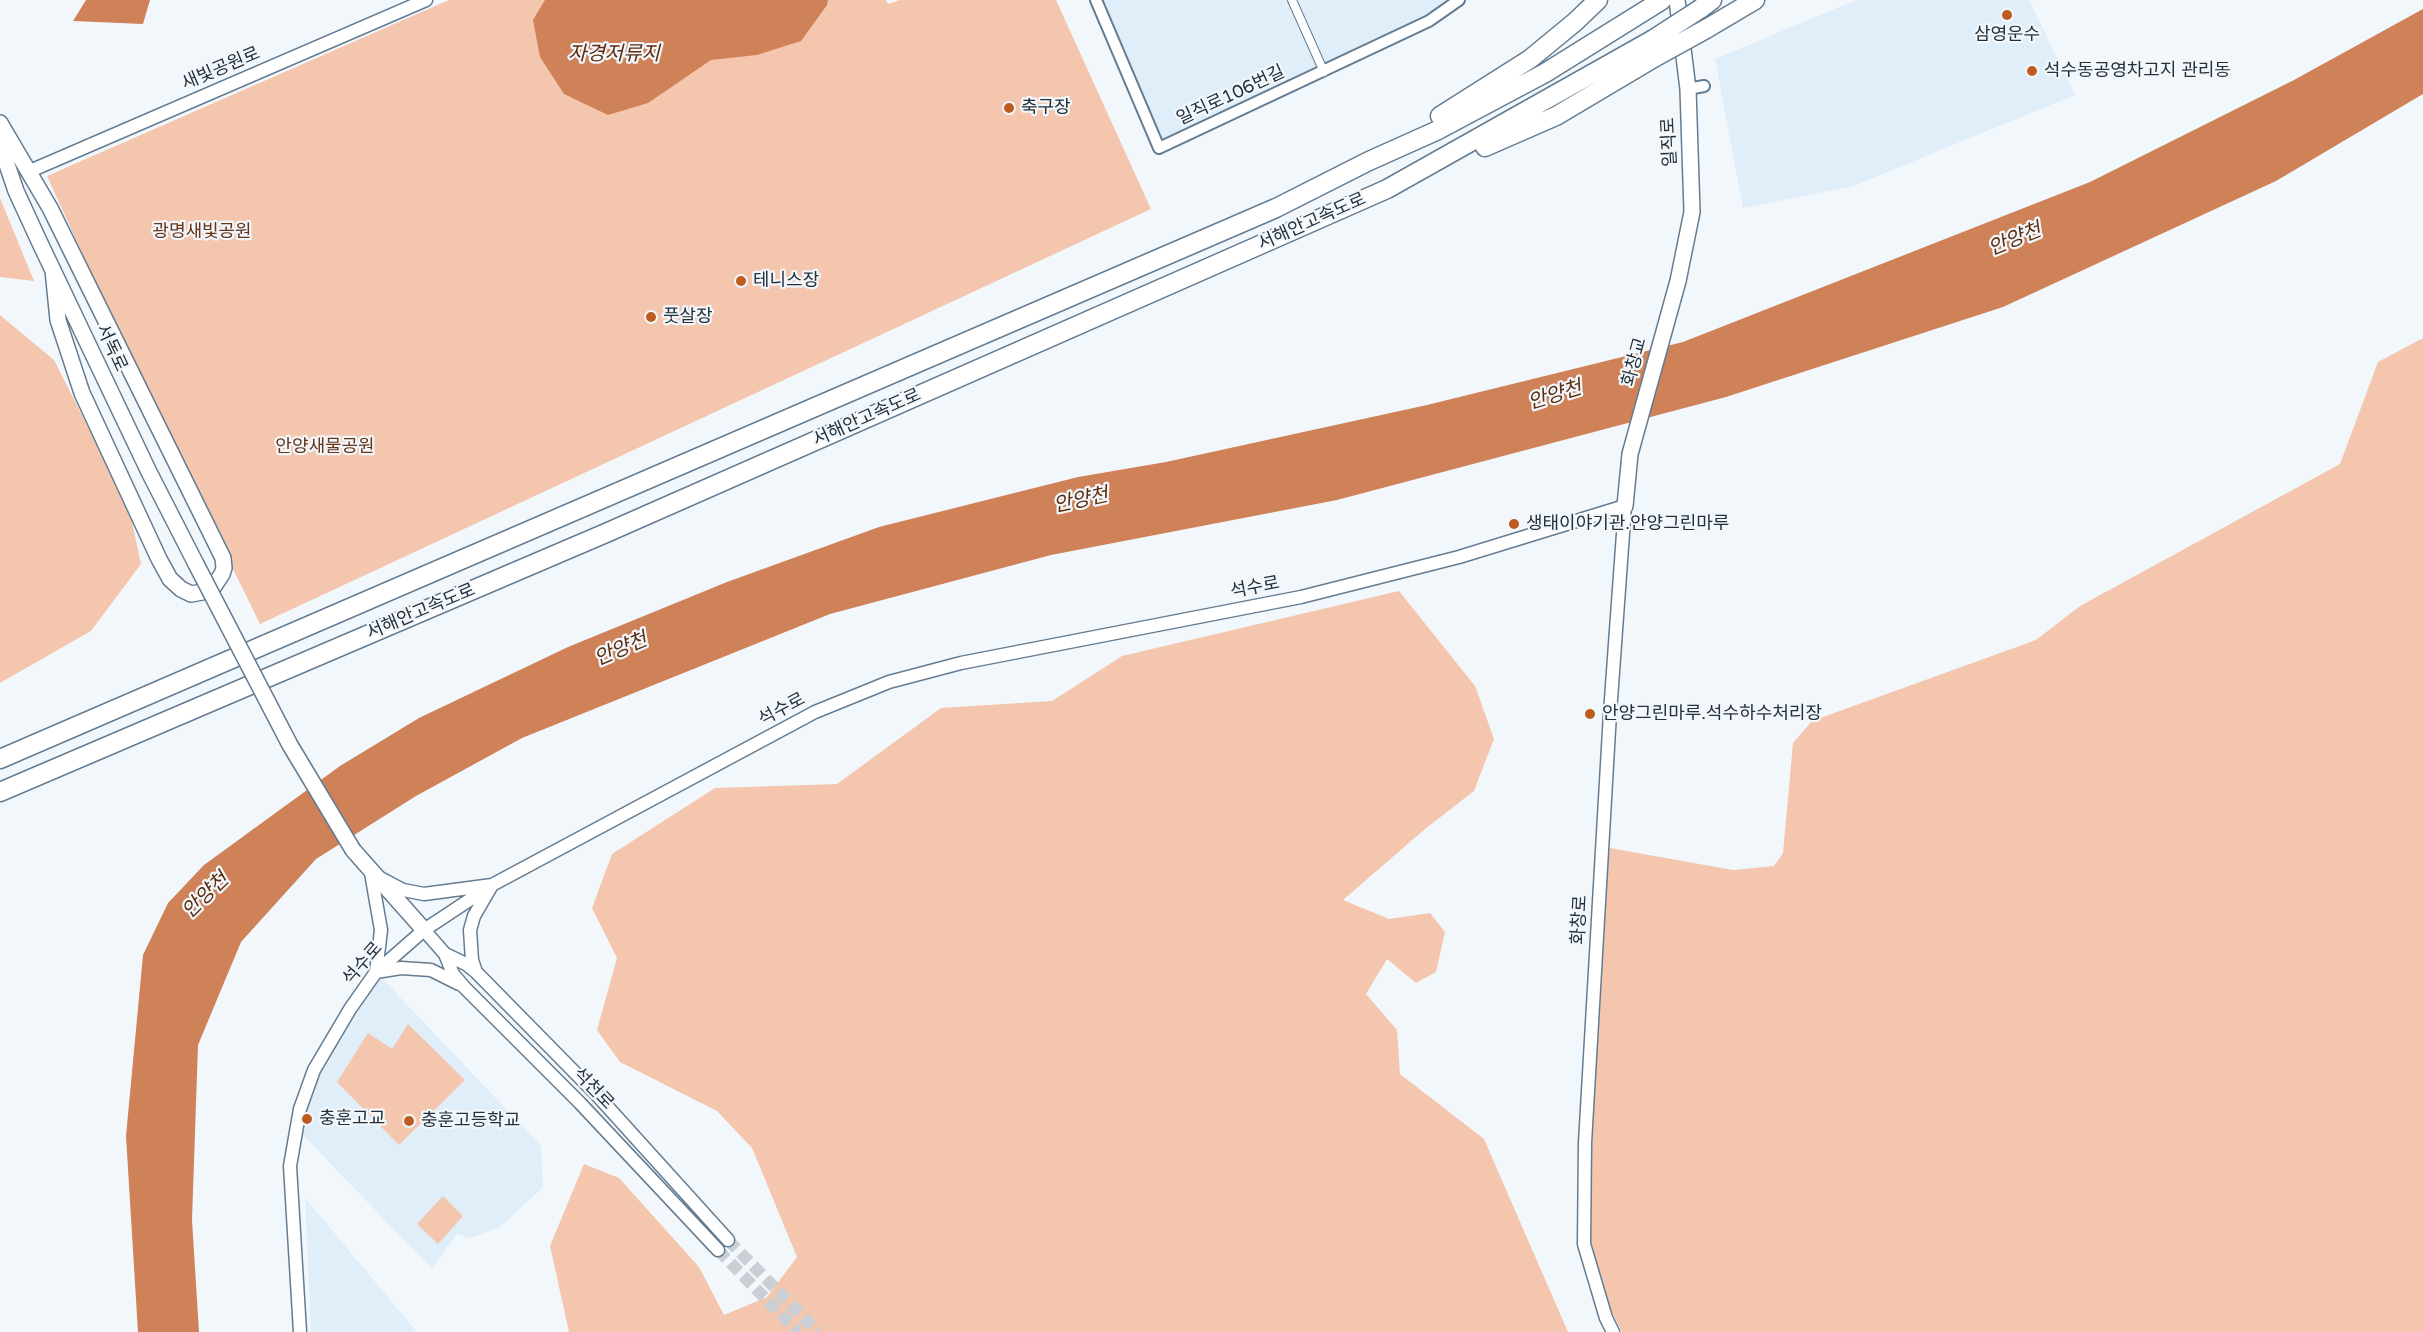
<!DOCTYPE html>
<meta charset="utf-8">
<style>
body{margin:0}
canvas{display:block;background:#f2f7fc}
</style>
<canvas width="2423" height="1332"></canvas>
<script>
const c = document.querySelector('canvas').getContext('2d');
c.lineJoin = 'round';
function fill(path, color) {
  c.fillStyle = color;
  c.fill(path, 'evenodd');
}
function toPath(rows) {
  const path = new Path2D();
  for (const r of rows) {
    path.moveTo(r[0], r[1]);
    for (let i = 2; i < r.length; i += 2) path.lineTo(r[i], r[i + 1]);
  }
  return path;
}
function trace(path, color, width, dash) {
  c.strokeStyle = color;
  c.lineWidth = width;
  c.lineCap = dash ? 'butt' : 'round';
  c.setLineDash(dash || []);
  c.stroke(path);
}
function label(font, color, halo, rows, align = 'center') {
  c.font = font + ' "Varela Round","Noto Sans KR",sans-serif';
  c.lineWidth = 4.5;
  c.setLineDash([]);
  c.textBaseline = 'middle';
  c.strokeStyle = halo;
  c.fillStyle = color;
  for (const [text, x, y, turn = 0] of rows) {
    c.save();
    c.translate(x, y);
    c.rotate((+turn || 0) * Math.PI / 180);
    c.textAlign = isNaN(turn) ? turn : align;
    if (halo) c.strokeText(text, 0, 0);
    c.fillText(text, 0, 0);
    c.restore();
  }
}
const built = toPath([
 [1096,0,1459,0,1429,21,1159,148],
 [1856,0,2029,0,2075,95,1853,186,1743,208,1715,59],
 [378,974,541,1146,543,1187,499,1228,470,1238,457,1234,432,1269,299,1131,317,1072],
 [305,1198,417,1332,311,1332]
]);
const green = toPath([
 [449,0,886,0,888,4,900,0,1056,0,1151,209,260,624,142,384,47,176],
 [0,198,34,281,0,277],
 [0,315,54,360,129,508,141,564,91,631,0,683],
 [2423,338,2423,1332,1622,1332,1601,1291,1589,1242,1586,1161,1602,913,1610,848,1733,870,1774,866,1783,853,1793,743,1812,721,2036,640,2080,606,2340,464,2378,362],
 [1399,591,1475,686,1494,739,1474,791,1425,829,1343,900,1389,919,1430,913,1445,932,1436,972,1416,983,1387,959,1366,994,1397,1030,1400,1074,1484,1139,1568,1332,569,1332,550,1246,584,1164,619,1178,699,1267,724,1315,767,1297,797,1257,752,1148,717,1111,620,1062,597,1030,617,958,592,908,612,854,715,788,837,784,941,708,1052,701,1122,656],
 [408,1024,465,1080,399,1145,337,1082,368,1033,392,1049],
 [443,1196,463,1216,438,1244,417,1224]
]);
const water = toPath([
 [86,0,150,0,143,24,73,21],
 [545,0,828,0,827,5,801,41,757,55,711,60,648,103,608,115,564,94,540,57,533,20],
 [2423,9,2423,94,2276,181,2003,307,1726,397,1337,500,1051,555,830,614,522,738,416,796,316,859,241,942,198,1045,192,1220,199,1332,138,1332,126,1136,143,955,168,903,204,865,340,766,419,718,568,647,727,582,879,527,1078,477,1166,462,1427,405,1683,342,2090,182,2294,80]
]);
const tertiaryTunnel = toPath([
 [728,1240,818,1332],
 [718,1250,798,1332]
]);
const pedestrian = toPath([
 [1292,0,1324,72]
]);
const minor = toPath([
 [1096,0,1159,148,1429,21,1459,0],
 [1688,89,1704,86]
]);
const tertiary = toPath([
 [30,171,426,0],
 [424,930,445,954,453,974,464,987,580,1103,718,1250],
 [445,954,466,964,476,972,596,1094,728,1240],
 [459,984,431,970,401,968,376,972,381,930,371,873,403,890,424,894,492,885,474,916,470,930,472,960,476,972],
 [300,1332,290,1166,300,1109,314,1070,350,1009,376,972,424,930,492,885,815,712,889,682,961,663,1301,597,1459,557,1625,506,1610,713,1585,1143,1584,1244,1606,1318,1613,1332]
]);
const secondary = toPath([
 [0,123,50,208,223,558,224,568,222,574,214,586,208,591,191,594,181,589,170,579,159,559,82,393,58,320,53,270],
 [0,144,16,191,39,241,149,472,196,564],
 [1625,506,1630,454,1678,281,1692,212,1688,89,1677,0],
 [353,850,424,930]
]);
const motorway = toPath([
 [1700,9,1712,0],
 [1706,29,1755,0],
 [1440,116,1530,59,1575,22,1598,0],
 [1485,147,1556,116,1657,56],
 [0,759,1276,208,1369,161,1436,131,1545,73,1662,0],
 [0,792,606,533,1387,189,1652,40]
]);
const secondaryBridge = toPath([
 [196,564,290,745,353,850]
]);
const motorwayBridge = toPath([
 [1652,40,1700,9],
 [1657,56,1706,29]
]);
const markers = [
 [2007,15,6,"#be5c1f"],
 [2032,71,6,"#be5c1f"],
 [1009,108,6,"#be5c1f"],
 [741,281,6,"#be5c1f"],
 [651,317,6,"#be5c1f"],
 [1514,524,6,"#be5c1f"],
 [1590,714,6,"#be5c1f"],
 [307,1119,6,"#be5c1f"],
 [409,1121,6,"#be5c1f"]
];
const poiNames = [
 ["삼영운수",2007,35,"center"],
 ["석수동공영차고지 관리동",2044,71],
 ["축구장",1021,108],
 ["테니스장",753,281],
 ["풋살장",663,317],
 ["생태이야기관.안양그린마루",1526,524],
 ["안양그린마루.석수하수처리장",1602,714],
 ["충훈고교",319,1119],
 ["충훈고등학교",421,1121]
];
const streetNames = [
 ["새빛공원로",221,69,-23],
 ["일직로106번길",1231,96,-25],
 ["일직로",1670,142,-93],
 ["서해안고속도로",1312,222,-24],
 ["서독로",111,348,65],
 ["화창교",1635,362,-75],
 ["서해안고속도로",867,418,-24],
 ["석수로",1255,588,-11],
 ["서해안고속도로",421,612,-23],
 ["석수로",782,710,-28],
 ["화창로",1580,920,-87],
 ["석수로",363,964,-49],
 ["석천로",593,1089,46]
];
const parkNames = [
 ["광명새빛공원",202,232],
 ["안양새물공원",325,447]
];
const waterNames = [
 ["자경저류지",614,55],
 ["안양천",2015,240,-22],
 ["안양천",1555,396,-17],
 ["안양천",1081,501,-12],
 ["안양천",621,650,-23],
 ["안양천",206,896,-44]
];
fill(built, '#e0eef9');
fill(green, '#f5c6ae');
fill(water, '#cf8158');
trace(tertiaryTunnel, '#c9cfd5', 12, [12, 6]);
trace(pedestrian, '#647c91', 10);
trace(minor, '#647c91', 14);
trace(tertiary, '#647c91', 15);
trace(secondary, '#647c91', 18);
trace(motorway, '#647c91', 21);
trace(pedestrian, '#fff', 8);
trace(minor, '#fff', 10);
trace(tertiary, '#fff', 12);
trace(secondary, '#fff', 15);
trace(motorway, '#fff', 18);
trace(secondaryBridge, '#647c91', 18, []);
trace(motorwayBridge, '#647c91', 21, []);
trace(secondaryBridge, '#fff', 15);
trace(motorwayBridge, '#fff', 18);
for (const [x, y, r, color] of markers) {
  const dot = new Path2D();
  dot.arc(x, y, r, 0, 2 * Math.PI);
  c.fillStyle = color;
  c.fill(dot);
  trace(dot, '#f2f7fc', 2);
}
label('18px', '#263039', '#f2f7fc', poiNames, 'left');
label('18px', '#263039', '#f2f7fc', streetNames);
label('18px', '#673416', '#f2f7fc', parkNames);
label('italic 20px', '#5d2b0c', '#f2f7fc', waterNames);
</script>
